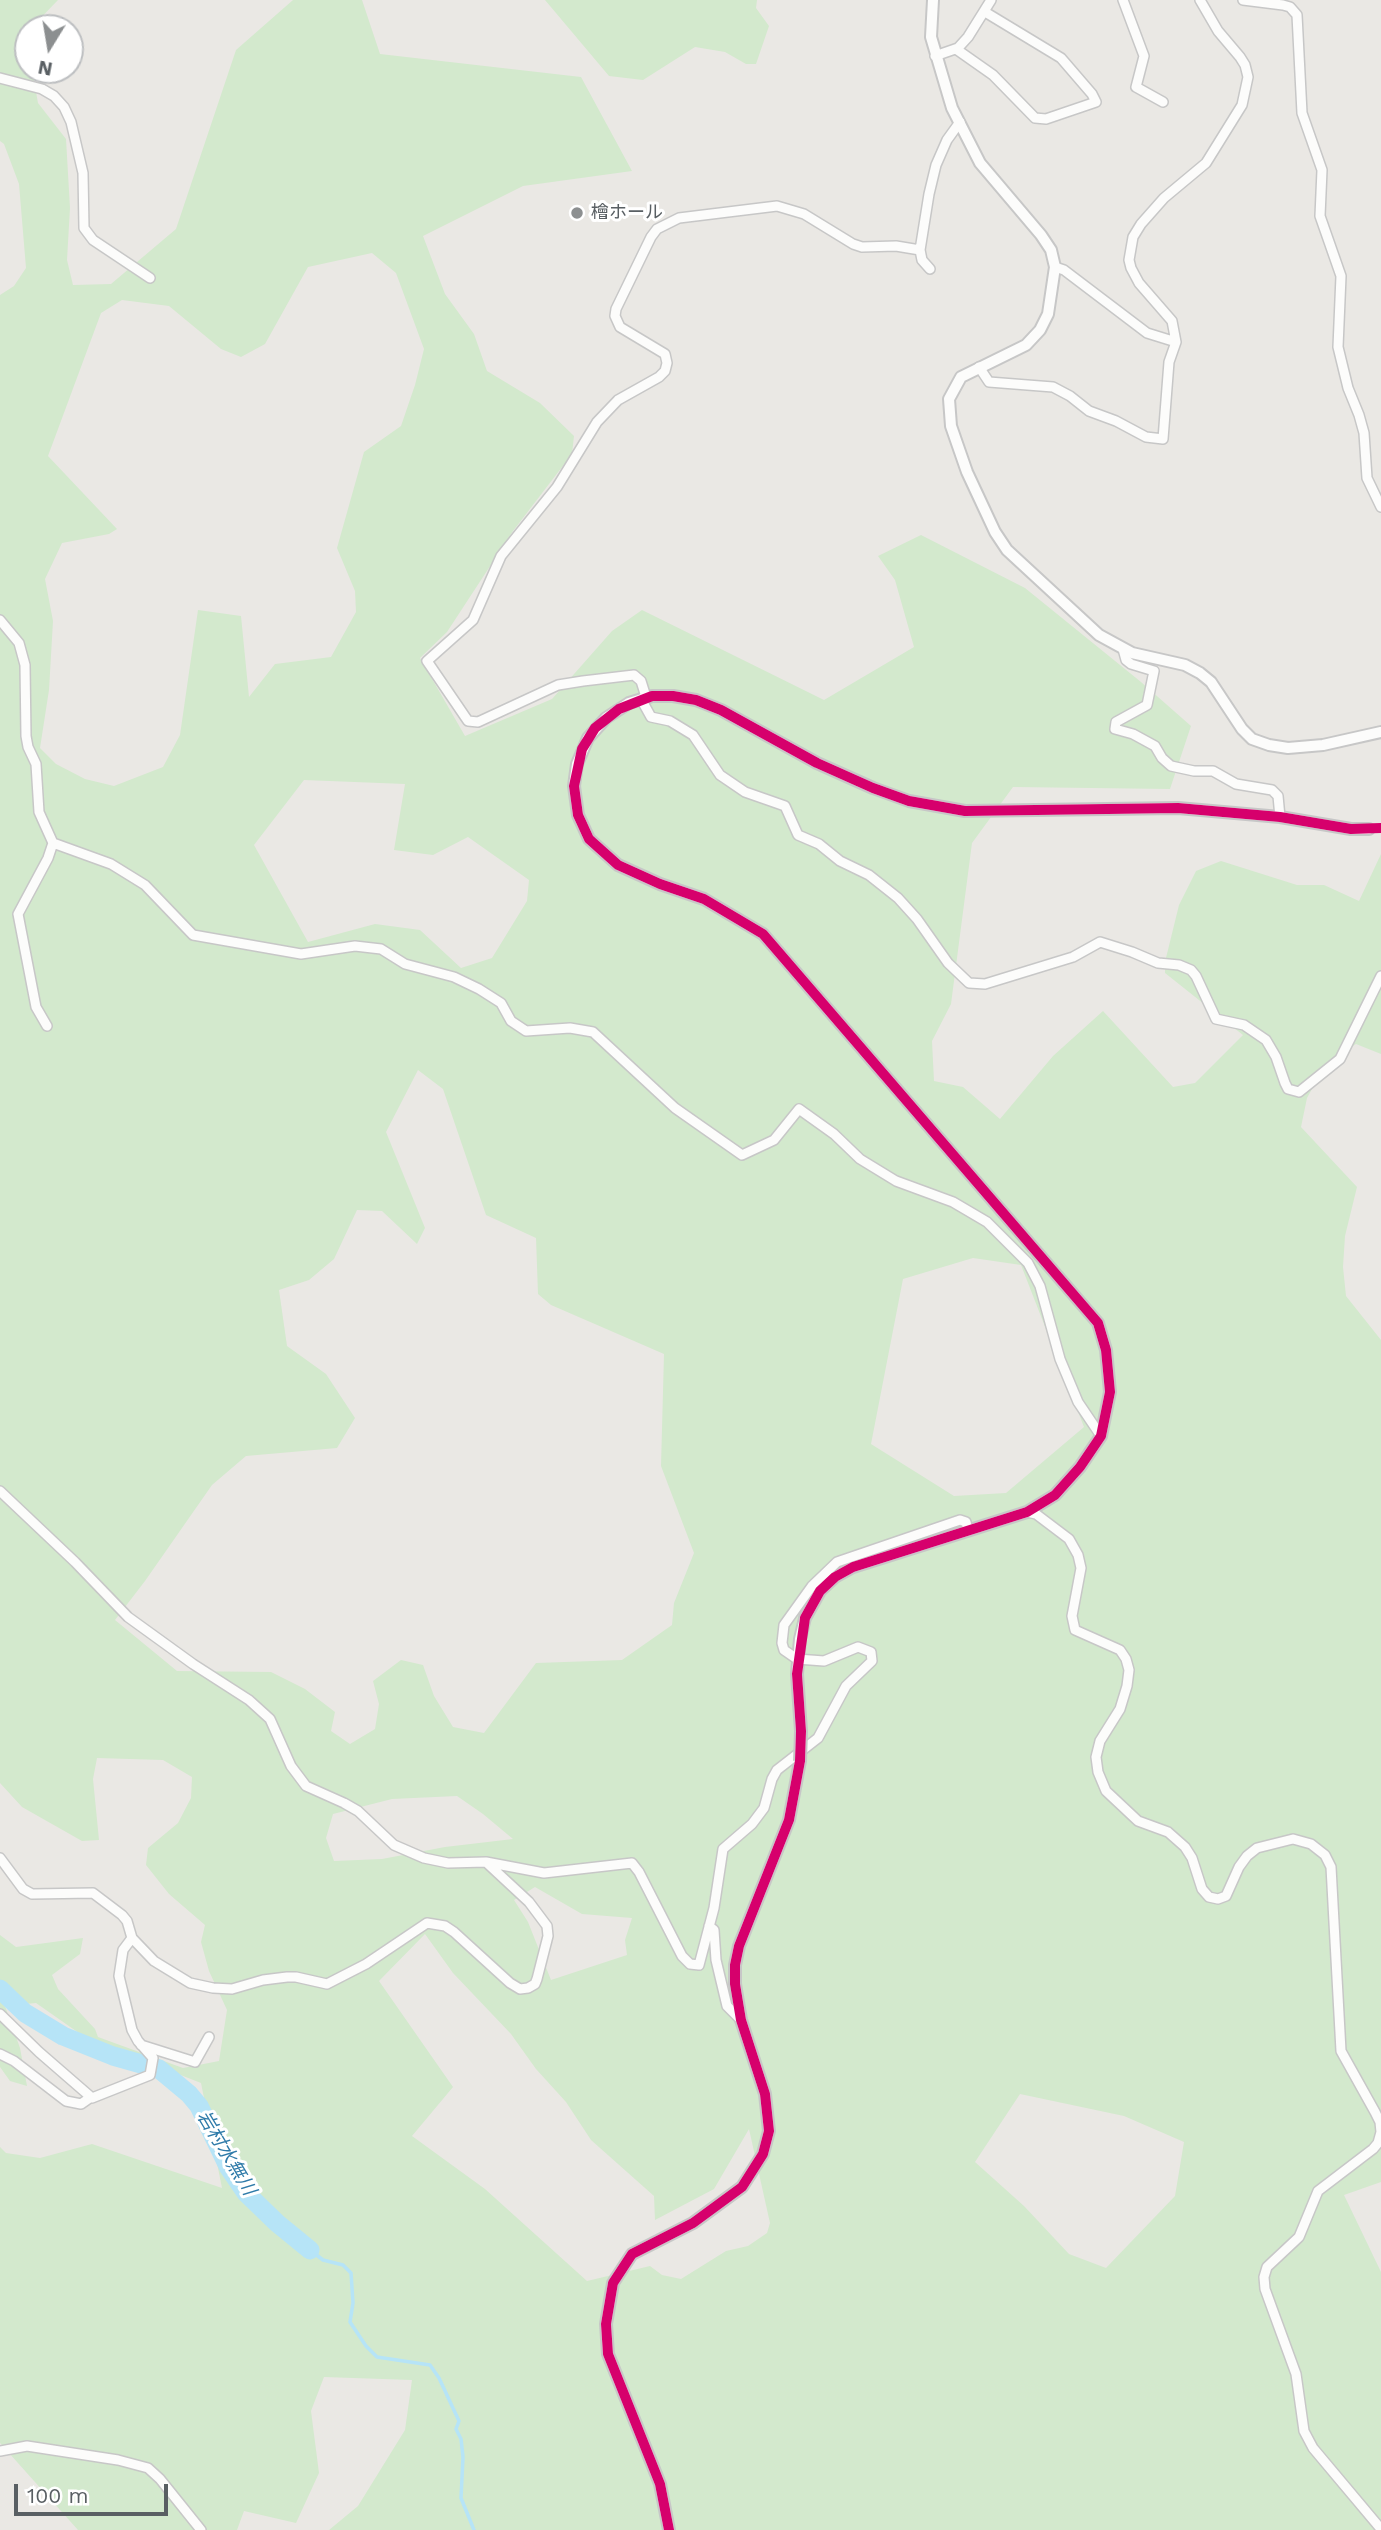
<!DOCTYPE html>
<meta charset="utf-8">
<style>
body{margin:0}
#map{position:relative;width:1381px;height:2530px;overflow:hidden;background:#eae8e4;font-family:"Work Sans",sans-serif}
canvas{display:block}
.north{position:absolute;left:14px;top:14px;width:70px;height:70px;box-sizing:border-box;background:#fff;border:2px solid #bdbfc1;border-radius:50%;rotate:191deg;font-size:19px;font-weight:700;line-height:28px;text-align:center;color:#595f63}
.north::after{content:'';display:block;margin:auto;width:24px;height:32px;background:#8c8f90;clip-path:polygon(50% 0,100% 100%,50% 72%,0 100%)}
.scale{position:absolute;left:14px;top:2484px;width:154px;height:32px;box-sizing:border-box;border:4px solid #595f63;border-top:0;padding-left:9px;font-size:21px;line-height:24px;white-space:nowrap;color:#595f63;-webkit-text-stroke:5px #fff;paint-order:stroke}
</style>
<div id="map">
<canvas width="1381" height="2530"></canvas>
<div class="north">N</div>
<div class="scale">100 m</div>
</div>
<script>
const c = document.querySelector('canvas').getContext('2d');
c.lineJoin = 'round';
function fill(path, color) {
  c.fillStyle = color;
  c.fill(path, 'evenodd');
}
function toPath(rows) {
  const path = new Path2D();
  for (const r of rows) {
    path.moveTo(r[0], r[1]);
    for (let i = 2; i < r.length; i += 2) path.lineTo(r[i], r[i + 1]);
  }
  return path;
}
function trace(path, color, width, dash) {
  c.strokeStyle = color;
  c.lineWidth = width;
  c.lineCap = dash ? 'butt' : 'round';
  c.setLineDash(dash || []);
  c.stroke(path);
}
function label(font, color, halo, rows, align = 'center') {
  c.font = font + ' "Work Sans","Noto Sans JP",sans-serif';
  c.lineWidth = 6;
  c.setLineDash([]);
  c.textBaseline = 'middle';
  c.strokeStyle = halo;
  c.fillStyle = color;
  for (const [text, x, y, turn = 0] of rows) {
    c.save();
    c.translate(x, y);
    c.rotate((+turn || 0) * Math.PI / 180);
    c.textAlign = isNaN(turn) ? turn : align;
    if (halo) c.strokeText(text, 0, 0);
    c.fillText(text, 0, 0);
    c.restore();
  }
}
const green = toPath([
 [0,0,58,0,31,28,28,28,25,34,28,70,32,70,38,103,66,139,70,208,67,260,73,285,111,284,176,229,236,50,293,0,362,0,380,54,581,77,632,171,523,186,423,236,445,294,474,334,487,371,540,403,574,436,572,454,513,531,447,632,420,658,465,736,552,699,612,631,642,610,824,700,914,647,895,580,878,556,921,535,1025,588,1141,682,1191,726,1170,789,1013,787,972,843,951,1004,932,1041,934,1081,963,1087,1000,1119,1053,1056,1103,1011,1173,1087,1195,1083,1243,1035,1165,973,1165,962,1179,905,1196,871,1221,861,1297,885,1324,885,1359,901,1381,854,1381,1054,1356,1044,1327,1062,1307,1098,1301,1127,1357,1187,1345,1236,1343,1267,1346,1296,1381,1340,1381,2182,1344,2195,1381,2272,1381,2530,329,2530,358,2506,405,2430,412,2380,324,2377,311,2411,319,2473,296,2523,244,2511,237,2530,78,2530,0,2443,0,2147,6,2153,40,2158,92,2144,222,2188,201,2083,86,2038,36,2003,5,2006,20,2048,27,2086,10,2081,0,2067,0,1935,16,1947,83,1938,80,1954,52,1975,58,1989,95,2029,98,2037,183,2068,219,2061,227,2010,209,1971,201,1942,205,1925,169,1894,146,1865,148,1848,178,1823,191,1798,192,1777,163,1760,97,1758,93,1779,99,1840,82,1841,22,1807,0,1783,0,295,14,286,26,268,19,184,4,144,0,141],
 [372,253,396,273,424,349,415,385,401,426,364,452,337,548,355,591,356,612,331,657,275,664,249,697,241,616,198,610,180,735,163,767,114,786,85,779,56,764,40,748,49,690,53,621,45,579,62,543,109,534,117,529,48,456,101,313,122,300,169,306,221,349,241,357,265,344,308,267],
 [304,780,405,784,394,850,433,855,468,837,529,880,527,901,492,958,461,968,420,930,375,924,308,942,254,845],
 [418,1070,443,1089,486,1215,536,1238,538,1294,551,1305,664,1354,661,1466,694,1553,674,1603,672,1625,622,1660,536,1663,484,1733,453,1727,434,1696,423,1665,401,1660,373,1681,379,1704,375,1729,350,1744,331,1731,335,1712,305,1689,271,1672,177,1671,115,1620,145,1581,212,1485,246,1456,337,1448,355,1418,326,1374,287,1346,279,1290,309,1280,334,1259,357,1210,382,1211,417,1244,425,1228,386,1132],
 [973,1258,1021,1265,1084,1427,1006,1493,954,1496,871,1444,903,1279],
 [457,1796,483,1814,513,1839,445,1847,382,1859,334,1861,326,1838,333,1814,392,1799],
 [535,1887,582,1914,632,1918,625,1940,627,1955,551,1980,528,1922,514,1900],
 [425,1934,453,1973,511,2034,536,2069,566,2102,591,2140,654,2196,655,2220,714,2189,749,2129,770,2223,767,2233,748,2246,726,2251,681,2279,662,2275,650,2266,587,2281,485,2189,412,2136,453,2087,379,1981],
 [1020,2094,1124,2116,1184,2142,1175,2196,1106,2268,1069,2254,1024,2206,975,2162],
 [545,0,757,0,756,8,769,26,756,64,746,64,725,52,695,47,643,80,609,76]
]);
const stream = toPath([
 [310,2250,323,2260,343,2265,351,2273,353,2303,350,2322,366,2346,377,2357,430,2365,439,2378,459,2421,456,2429,461,2439,463,2457,461,2498,474,2530]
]);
const river = toPath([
 [0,1989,25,2013,63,2036,113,2056,159,2069,189,2094,199,2106,229,2168,246,2193,277,2223,310,2250]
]);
const minor = toPath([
 [1123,0,1144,56,1136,87,1163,102],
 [1243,0,1283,5,1290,7,1297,15,1302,113,1322,170,1320,216,1341,276,1338,347,1348,388,1359,415,1364,433,1367,478,1381,507],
 [956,49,993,75,1035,118,1046,119,1096,102,1092,94,1061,58,985,12],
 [935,56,958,48,968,37,991,0],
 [0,78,42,89,54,96,64,107,71,122,83,173,84,228,93,240,150,278],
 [930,269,922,260,920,250,929,194,936,165,947,140,960,122],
 [1176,342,1172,321,1139,283,1131,268,1129,260,1133,237,1141,224,1164,198,1206,163,1242,105,1248,77,1245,65,1240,57,1218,31,1200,0],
 [979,367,989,382,1053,387,1070,396,1089,411,1116,421,1146,437,1163,439,1169,362,1176,342,1147,333,1064,270,1055,267],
 [0,620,19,643,25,665,26,736,28,747,36,764,39,812,53,843,48,858,18,914,36,1007,47,1026],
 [1123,649,1126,660,1131,664,1154,671,1147,705,1116,722,1115,729,1133,734,1155,746,1162,758,1171,766,1194,771,1213,771,1236,784,1272,790,1278,796,1280,817],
 [646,697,641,681,634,675,583,681,558,685,478,722,468,721,427,661,473,620,501,556,557,487,597,422,618,400,659,377,665,371,667,363,665,354,620,327,615,316,616,309,651,237,657,229,679,218,777,206,804,214,853,244,862,247,896,246,920,250],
 [641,699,651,717,670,721,693,735,720,775,745,792,785,806,798,835,819,844,840,861,869,875,898,898,917,919,948,963,969,983,985,984,1073,957,1100,942,1132,952,1158,963,1179,965,1191,970,1196,976,1216,1019,1244,1025,1266,1040,1276,1057,1285,1083,1288,1089,1299,1092,1340,1059,1381,976],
 [53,843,111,864,145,885,193,935,301,954,355,946,381,949,405,964,454,977,479,989,501,1003,511,1021,526,1031,570,1028,593,1032,675,1108,742,1155,774,1140,799,1109,834,1134,860,1159,896,1181,953,1202,987,1222,1028,1263,1040,1286,1060,1359,1078,1402,1101,1436],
 [0,1491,75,1562,128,1617,193,1664,249,1700,270,1719,291,1766,306,1786,344,1803,358,1811,394,1845,424,1858,448,1863,486,1862,544,1873,632,1863,639,1872,682,1956,690,1964,699,1965,714,1908,723,1849,752,1824,764,1808,772,1779,777,1770,818,1738,846,1686,872,1661,871,1652,858,1647,824,1661,797,1659,784,1650,782,1643,784,1625,812,1586,837,1562,960,1520,966,1522,968,1530],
 [1027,1512,1036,1514,1069,1539,1078,1555,1081,1568,1072,1616,1075,1630,1120,1650,1126,1659,1129,1670,1127,1686,1120,1709,1100,1741,1096,1757,1098,1772,1106,1791,1138,1821,1168,1832,1185,1847,1192,1858,1202,1889,1209,1897,1218,1899,1226,1896,1239,1867,1247,1856,1257,1848,1293,1839,1311,1844,1325,1855,1331,1867,1341,2051,1375,2112,1380,2122,1381,2132,1378,2143,1373,2149,1318,2191,1299,2237,1267,2267,1264,2277,1265,2289,1296,2374,1304,2431,1313,2448,1381,2529],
 [0,1858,23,1889,32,1894,93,1893,122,1915,127,1921,132,1938,154,1961,190,1983,213,1988,232,1989,263,1980,287,1977,296,1977,327,1984,366,1964,427,1923,445,1926,454,1932,510,1983,520,1989,528,1988,535,1984,537,1979,548,1936,547,1926,529,1902,487,1863],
 [709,1926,714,1930,716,1960,727,2006,741,2020],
 [0,2014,39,2052,92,2098,150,2075,153,2058,138,2041,132,2030,119,1976,123,1950,132,1938],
 [141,2045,195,2062,209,2037],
 [0,2054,14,2061,66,2101,81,2104,91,2097],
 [0,2451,27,2446,118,2460,148,2468,160,2479,201,2530]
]);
const tertiary = toPath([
 [933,0,931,37,952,108,980,163,1041,235,1051,250,1055,267,1048,314,1040,330,1026,345,961,377,949,399,951,426,967,472,995,532,1007,550,1099,635,1132,653,1185,665,1200,673,1211,682,1242,729,1252,739,1269,745,1288,748,1323,745,1381,732],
 [801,1731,797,1674,800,1639,805,1618,820,1591,835,1577,853,1567,1027,1512,1055,1495,1080,1467,1101,1436,1110,1392,1106,1350,1098,1323,763,934,704,899,660,884,618,865,589,839,578,815,574,786,577,764,588,738,606,718,629,703,652,696,673,696,696,700,721,710,817,763,873,788,909,801,965,811,1178,808,1280,817,1351,829,1369,829],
 [669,2530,660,2484,608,2354,606,2324,613,2283,632,2254,693,2223,742,2187,763,2154,769,2131,765,2094,741,2020,735,1984,735,1965,739,1946,789,1820,800,1761]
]);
const tertiaryBridge = toPath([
 [800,1761,801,1731]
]);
const cycleway = toPath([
 [669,2530,660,2484,608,2354,606,2324,613,2283,632,2254,693,2223,742,2187,763,2154,769,2131,765,2094,741,2020,735,1984,735,1965,739,1946,789,1820,800,1761,801,1731,797,1674,805,1618,820,1591,835,1577,853,1567,1027,1512,1055,1495,1080,1467,1101,1436,1110,1392,1106,1350,1098,1323,763,934,704,899,660,884,618,865,589,839,578,815,574,786,582,749,595,728,619,709,652,696,673,696,696,700,721,710,817,763,873,788,909,801,965,811,1178,808,1280,817,1351,829,1381,828]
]);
const markers = [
 [577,213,7,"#8c8f90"]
];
const poiNames = [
 ["檜ホール",591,213]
];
const waterNames = [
 ["岩村水無川",226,2153,59]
];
fill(green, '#d3e9cd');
trace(stream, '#b6e4f7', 3.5);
trace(river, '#b6e4f7', 19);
trace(minor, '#c7c7c7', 12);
trace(tertiary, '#c7c7c7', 14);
trace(minor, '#fcfcfb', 9);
trace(tertiary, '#fcfcfb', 10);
trace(tertiaryBridge, '#c7c7c7', 14, []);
trace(tertiaryBridge, '#fcfcfb', 10);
trace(cycleway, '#d6006c', 10);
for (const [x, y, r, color] of markers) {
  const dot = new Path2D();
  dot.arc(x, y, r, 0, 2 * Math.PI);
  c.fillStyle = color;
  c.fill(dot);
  trace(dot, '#fff', 2.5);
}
label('18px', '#595f63', '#fff', poiNames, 'left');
label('italic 19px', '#2f7ba9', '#fff', waterNames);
</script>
